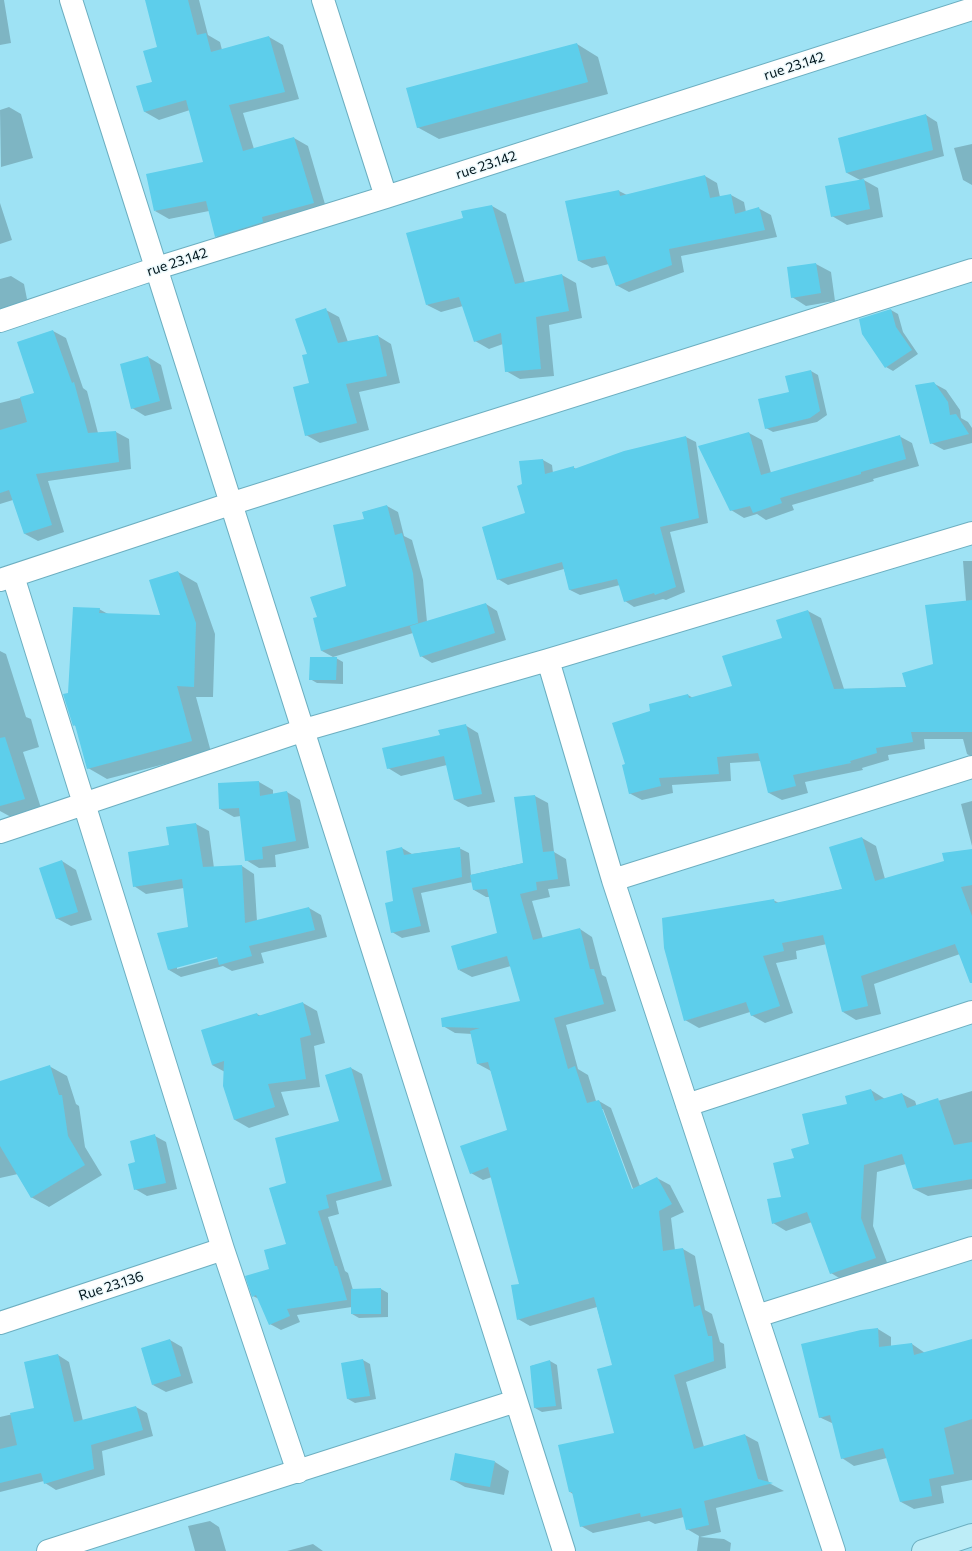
<!DOCTYPE html>
<style>
body{margin:0}
canvas{display:block;background:#9ee2f4}
</style>
<canvas width="972" height="1551"></canvas>
<script>
const c = document.querySelector('canvas').getContext('2d');
c.lineJoin = 'round';
function fill(path, color) {
  c.fillStyle = color;
  c.fill(path, 'evenodd');
}
function toPath(rows) {
  const path = new Path2D();
  for (const r of rows) {
    path.moveTo(r[0], r[1]);
    for (let i = 2; i < r.length; i += 2) path.lineTo(r[i], r[i + 1]);
  }
  return path;
}
function trace(path, color, width, dash) {
  c.strokeStyle = color;
  c.lineWidth = width;
  c.lineCap = dash ? 'butt' : 'round';
  c.setLineDash(dash || []);
  c.stroke(path);
}
function label(font, color, halo, rows, align = 'center') {
  c.font = font + ' Commissioner,sans-serif';
  c.lineWidth = 3;
  c.setLineDash([]);
  c.textBaseline = 'middle';
  c.strokeStyle = halo;
  c.fillStyle = color;
  for (const [text, x, y, turn = 0] of rows) {
    c.save();
    c.translate(x, y);
    c.rotate((+turn || 0) * Math.PI / 180);
    c.textAlign = isNaN(turn) ? turn : align;
    if (halo) c.strokeText(text, 0, 0);
    c.fillText(text, 0, 0);
    c.restore();
  }
}
const shadow = toPath([
 [0,0,4,0,11,43,0,45],
 [146,0,199,0,208,35,220,42,222,50,269,37,283,45,299,99,243,113,254,149,294,138,308,146,327,211,230,244,216,236,209,211,169,219,155,211,205,162,190,110,159,120,145,112,138,87,153,82,158,47],
 [577,44,598,57,608,94,439,139,417,127],
 [9,107,21,114,33,158,1,167,0,110],
 [926,115,937,122,944,156,862,179,878,188,883,217,847,225,832,216,860,180,847,173,839,139],
 [972,144,972,185,963,180,954,148],
 [705,176,717,183,720,197,731,195,744,202,746,212,758,208,771,215,777,237,681,256,684,272,629,292,616,285,609,264,592,268,579,261,566,202,619,191,627,195],
 [0,203,12,240,0,244],
 [492,206,506,214,525,283,562,275,576,283,582,318,549,325,554,376,520,379,506,371,503,344,489,349,475,341,463,306,441,312,427,305,464,218],
 [816,264,831,272,835,301,806,306,792,297,788,268],
 [11,276,24,284,29,309,0,315,0,279],
 [326,310,339,317,348,342,378,336,391,344,400,383,359,392,369,430,320,443,306,435,311,384,308,355],
 [891,310,898,314,903,332,918,354,893,371,886,367,860,320],
 [53,331,66,338,83,388,87,391,98,433,116,432,129,439,131,469,48,481,64,532,38,541,25,534,13,500,0,504,0,403,36,394],
 [148,357,161,365,172,409,145,416,132,408],
 [811,371,818,375,827,415,817,422,773,432,766,428,790,393],
 [933,383,946,390,960,410,961,418,968,422,972,428,972,443,944,450,931,443],
 [749,433,762,440,771,473,899,436,912,443,919,466,873,479,874,481,792,505,794,510,766,520,757,514,744,518,731,510],
 [686,437,696,442,708,523,670,532,685,592,666,600,663,599,634,607,625,601,620,585,580,595,570,590,564,569,508,585,498,579,526,513,523,485,543,460,552,465,553,473,573,467,576,469],
 [387,506,398,512,404,536,412,540,423,580,427,622,486,604,497,611,506,640,432,663,421,656,413,633,333,657,322,651,314,619,318,618,347,586,365,520,363,512],
 [963,561,972,561,972,757,967,754,963,739,924,739,925,749,888,755,889,760,862,768,863,770,805,782,808,793,782,800,769,793,761,761,730,763,731,781,672,785,673,793,642,800,629,793,626,765,652,712,688,695,693,698,733,687,783,638,808,611,821,618,844,689,908,687,934,665,966,601],
 [178,572,197,583,215,634,213,697,196,697,211,752,107,779,88,768,77,727,74,725,69,694,99,609,108,614,162,616],
 [0,651,6,654,26,717,31,719,39,747,23,752,41,808,11,817,0,811],
 [336,658,343,662,343,684,317,683,310,679],
 [465,725,478,733,495,802,468,807,455,800,447,765,401,776,388,768,441,736],
 [259,782,273,790,273,795,287,792,300,800,309,848,275,855,276,867,259,868,246,860,241,816,234,817,220,809,219,784],
 [535,796,548,803,554,852,566,859,570,886,548,889,550,897,532,901,543,939,580,929,592,937,602,975,606,977,616,1011,566,1025,578,1069,588,1075,596,1101,599,1101,611,1108,640,1186,657,1178,670,1185,684,1212,671,1218,675,1250,683,1249,695,1256,705,1310,712,1314,720,1342,724,1344,726,1368,686,1382,704,1447,745,1435,758,1442,769,1483,784,1491,716,1508,721,1532,700,1537,724,1539,731,1543,730,1551,697,1551,699,1536,687,1529,684,1517,655,1524,649,1521,593,1533,581,1526,573,1494,570,1492,615,1434,613,1366,597,1307,530,1326,518,1319,520,1285,492,1177,483,1180,471,1173,509,1130,491,1071,478,1064,472,1034,455,1033,443,1026,522,1002,511,966,472,977,459,970,499,934,490,897,486,897,474,890,473,882,421,893,430,932,402,938,392,932,402,848,412,854,459,848,469,853,471,875,524,863],
 [601,1109,603,1109,635,1194,633,1194],
 [972,801,972,846,961,804],
 [196,824,209,831,214,868,242,866,254,874,257,921,309,908,321,915,327,937,261,953,264,963,232,971,223,966,181,977,169,970,189,927,184,888,146,894,134,886,170,846],
 [221,955,222,957,177,969,177,967],
 [862,838,876,846,885,879,945,862,972,850,972,966,960,954,874,984,881,1014,856,1020,843,1012,827,944,796,951,797,959,776,963,793,1013,765,1023,751,1015,750,1012,699,1028,685,1020,773,900,779,903,843,889],
 [62,861,76,870,92,920,71,926,56,918],
 [303,1003,317,1011,325,1043,314,1046,320,1087,281,1092,289,1115,249,1128,235,1120,224,1086,225,1072,212,1065,257,1014,261,1016],
 [49,1066,67,1076,76,1104,79,1106,85,1147,102,1175,49,1207,31,1197,18,1174,0,1178,0,1083],
 [351,1068,362,1074,392,1186,336,1201,339,1214,328,1217,345,1271,348,1273,353,1290,381,1289,388,1293,388,1317,359,1318,352,1314,352,1307,297,1315,300,1322,281,1330,270,1324,259,1299,253,1296,287,1245,287,1183,341,1121],
 [871,1090,885,1099,902,1094,915,1101,917,1107,972,1091,972,1189,928,1196,914,1189,906,1164,877,1172,873,1226,888,1265,844,1281,831,1273,812,1222,786,1231,773,1223,795,1159,848,1105],
 [155,1136,166,1142,177,1189,147,1196,135,1189,136,1163],
 [878,1329,891,1337,891,1347,912,1344,925,1353,972,1340,972,1480,941,1486,944,1503,914,1509,901,1502,887,1458,854,1466,842,1458,834,1424,819,1417],
 [170,1340,182,1347,193,1383,166,1392,153,1385],
 [58,1355,69,1362,83,1421,136,1407,147,1413,153,1436,102,1451,105,1475,56,1490,45,1483,44,1481,0,1492,0,1417,35,1409],
 [363,1360,370,1364,376,1399,355,1403,348,1399],
 [550,1361,557,1365,562,1409,542,1412,535,1408,531,1366],
 [495,1462,509,1471,504,1495,465,1487,451,1479],
 [210,1521,219,1527,226,1551,195,1551,188,1526],
 [313,1544,323,1551,287,1551]
]);
const building = toPath([
 [145,0,188,0,197,35,206,33,211,52,269,36,285,92,229,105,243,151,294,137,314,203,262,217,263,222,215,237,206,201,154,211,146,174,203,162,186,100,144,112,136,86,152,82,143,51,157,47],
 [577,43,588,82,417,128,406,88],
 [926,114,933,150,846,173,838,138],
 [705,175,710,198,731,194,735,214,759,207,765,230,669,249,672,265,616,286,605,256,578,261,565,201,619,190,620,196],
 [864,179,870,209,831,217,825,186],
 [492,205,515,284,562,274,569,311,536,317,541,369,505,372,501,333,474,342,459,297,426,305,406,233,463,218,461,211],
 [816,263,821,293,791,298,787,267],
 [326,308,338,343,378,335,387,376,346,384,357,423,305,436,293,387,309,383,302,355,307,354,295,319],
 [891,309,896,327,912,350,885,368,862,334,859,319],
 [53,330,72,383,74,382,88,433,116,431,119,462,36,474,52,525,24,534,9,490,0,493,0,430,27,422,20,397,34,393,17,342],
 [148,356,160,401,131,409,120,364],
 [811,370,820,411,810,418,765,429,758,399,789,392,785,376],
 [934,382,948,402,950,415,956,414,969,434,930,444,915,385],
 [749,432,761,475,900,435,906,459,861,472,861,474,780,498,782,503,753,513,750,506,730,511,698,446],
 [686,436,699,518,660,527,676,587,655,595,654,593,624,602,617,579,569,590,562,562,497,580,482,527,525,513,517,486,522,484,519,461,543,459,545,474,574,466,574,469,624,451],
 [387,505,395,535,402,533,413,573,418,623,321,651,313,618,317,617,310,597,346,586,333,525,364,519,362,512],
 [178,571,196,623,194,687,177,686,192,741,87,769,75,725,73,726,63,694,68,693,73,607,100,608,99,613,160,615,149,580],
 [972,600,972,732,911,732,913,742,876,748,877,753,850,761,851,763,793,775,796,786,768,793,758,753,717,757,719,774,659,778,661,786,629,794,622,765,625,764,612,723,650,711,649,704,688,694,689,698,732,686,722,656,782,638,776,620,808,610,834,689,906,687,902,673,933,664,925,605],
 [486,603,495,633,420,657,410,626],
 [310,657,337,657,336,680,309,680],
 [466,724,482,794,454,800,444,756,387,769,382,748,440,735,438,730],
 [5,737,25,799,0,806,0,738],
 [259,781,260,796,287,791,296,841,262,847,263,859,245,861,239,808,219,809,218,783],
 [535,795,543,852,554,851,558,879,536,882,537,890,520,894,533,940,580,928,590,969,594,969,604,1004,554,1018,568,1069,575,1066,587,1103,599,1100,632,1189,657,1177,672,1204,659,1211,663,1251,683,1248,694,1307,700,1305,708,1336,712,1336,714,1361,674,1375,694,1449,745,1434,758,1479,773,1483,704,1501,709,1525,686,1530,681,1508,641,1517,640,1513,580,1527,572,1492,569,1492,558,1445,614,1433,597,1369,612,1365,594,1297,517,1320,511,1285,519,1284,488,1167,470,1174,460,1146,507,1130,488,1062,477,1064,470,1031,480,1028,442,1027,441,1018,520,1001,507,956,458,970,451,946,497,933,487,889,473,890,470,875,523,863,514,797],
 [196,823,203,867,242,865,245,923,309,907,315,930,249,946,252,956,219,965,217,957,168,970,157,933,188,927,182,879,133,887,128,852,169,845,166,827],
 [862,837,875,881,944,861,942,853,972,849,972,885,961,887,972,916,972,983,970,983,955,944,861,976,868,1006,842,1012,823,935,782,943,784,951,763,956,780,1006,751,1016,746,1002,684,1021,664,948,662,918,774,899,775,903,842,889,829,847],
 [402,847,404,855,460,847,462,877,412,888,421,926,391,933,385,903,393,901,386,851],
 [62,860,78,912,56,919,39,868],
 [303,1002,311,1035,300,1038,306,1079,268,1084,275,1107,234,1120,223,1086,224,1061,212,1065,201,1030,257,1013,258,1016],
 [50,1065,59,1095,62,1095,68,1136,85,1165,31,1198,0,1146,0,1081],
 [351,1067,382,1180,326,1195,329,1208,318,1211,335,1266,337,1266,347,1300,287,1309,290,1316,269,1325,256,1295,252,1297,245,1276,269,1269,264,1250,286,1244,269,1188,286,1183,275,1138,339,1121,325,1075],
 [871,1089,875,1101,902,1093,907,1108,938,1098,954,1145,972,1142,972,1179,913,1189,902,1154,864,1165,861,1218,876,1258,830,1274,807,1212,772,1224,767,1199,781,1197,773,1163,794,1158,791,1149,809,1144,802,1114,847,1104,845,1096],
 [155,1134,166,1183,134,1190,128,1164,135,1162,130,1141],
 [381,1288,381,1314,351,1314,351,1289],
 [878,1328,879,1347,912,1343,914,1355,972,1339,972,1419,944,1428,954,1474,929,1479,932,1496,900,1502,883,1448,841,1459,830,1415,819,1418,801,1344,861,1330],
 [170,1339,181,1376,152,1385,141,1348],
 [58,1354,74,1422,136,1406,143,1430,91,1445,94,1469,44,1484,41,1473,0,1483,0,1449,17,1445,10,1413,34,1408,24,1362],
 [363,1359,370,1396,347,1399,341,1363],
 [550,1360,556,1406,534,1408,530,1366],
 [455,1453,495,1461,490,1487,450,1480]
]);
const street = toPath([
 [71,0,564,1551],
 [323,0,386,197],
 [0,321,157,268,386,197,972,9],
 [13,576,223,1249,298,1472],
 [0,580,230,504,972,270],
 [548,660,613,880,834,1551],
 [0,832,304,730,548,660,972,533],
 [613,880,972,767],
 [687,1105,972,1012],
 [757,1316,972,1248],
 [0,1323,223,1249],
 [48,1551,516,1401]
]);
const secondary = toPath([
 [923,1551,972,1535]
]);
const streetNames = [
 ["rue 23.142",794,66,-18],
 ["rue 23.142",486,165,-18],
 ["rue 23.142",177,262,-18],
 ["Rue 23.136",111,1286,-18]
];
fill(shadow, '#0003');
fill(building, '#5dceeb');
trace(street, '#6cafc1', 24);
trace(secondary, '#6cafc1', 24);
trace(street, '#fff', 22);
trace(secondary, '#bdedf7', 22);
label('14px', '#00151c', '#ecf9fc', streetNames);
</script>
